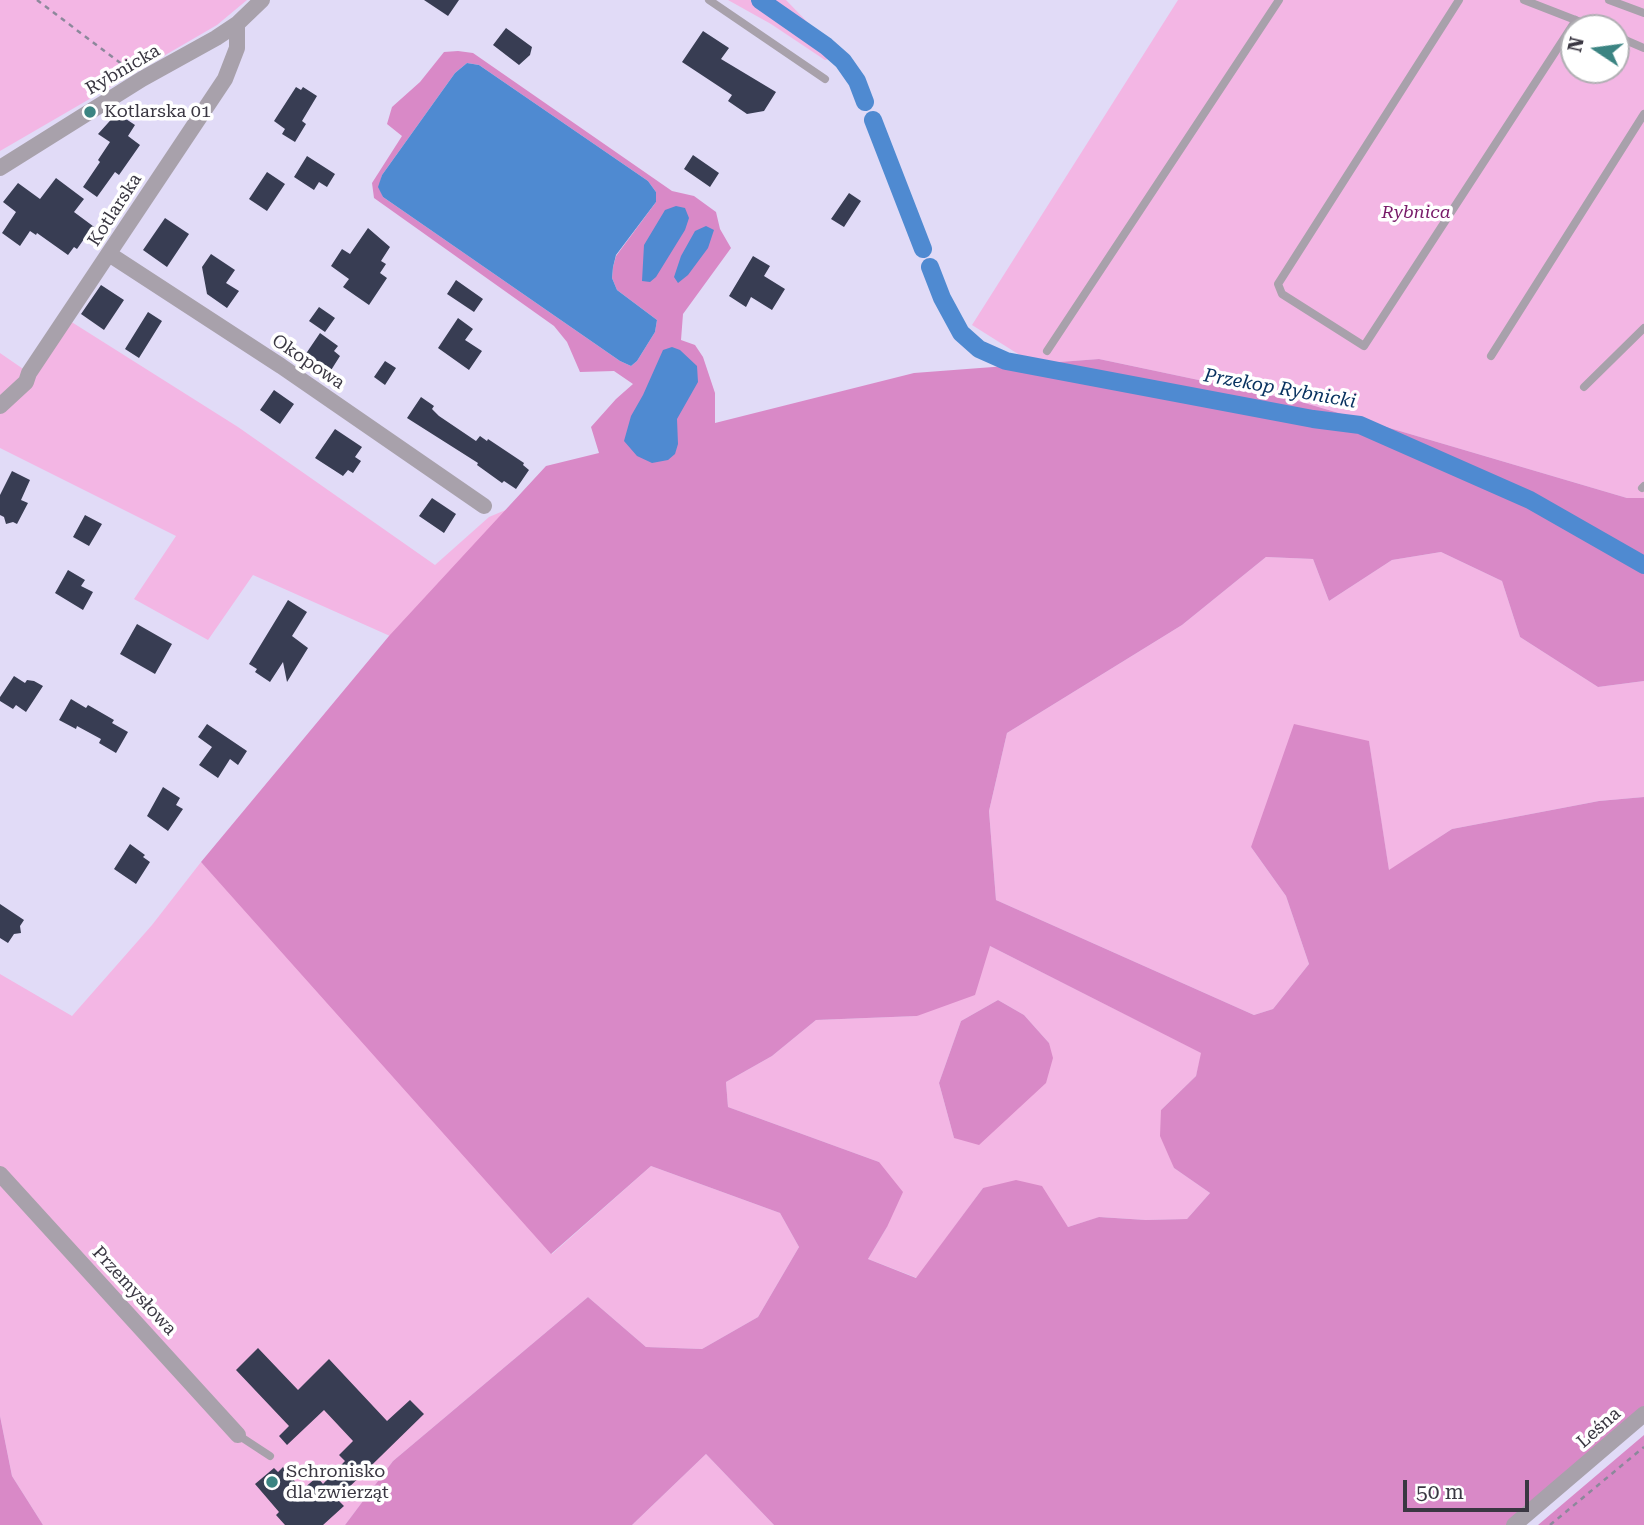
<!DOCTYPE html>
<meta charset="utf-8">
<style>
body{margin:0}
#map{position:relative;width:1644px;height:1525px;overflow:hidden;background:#e1dbf7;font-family:"Roboto Serif",serif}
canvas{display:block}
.north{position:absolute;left:1560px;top:14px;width:70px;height:70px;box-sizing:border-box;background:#fff;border:2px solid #b0afb3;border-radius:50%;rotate:283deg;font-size:19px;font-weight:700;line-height:28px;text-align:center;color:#3a3742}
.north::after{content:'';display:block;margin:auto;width:24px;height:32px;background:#3b8482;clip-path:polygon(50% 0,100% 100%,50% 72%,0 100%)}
.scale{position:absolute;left:1403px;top:1480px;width:126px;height:32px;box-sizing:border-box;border:4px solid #3a3742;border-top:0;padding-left:9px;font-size:21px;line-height:24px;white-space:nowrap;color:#3a3742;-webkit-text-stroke:5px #fff;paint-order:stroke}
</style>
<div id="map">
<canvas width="1644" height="1525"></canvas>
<div class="north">N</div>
<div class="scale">50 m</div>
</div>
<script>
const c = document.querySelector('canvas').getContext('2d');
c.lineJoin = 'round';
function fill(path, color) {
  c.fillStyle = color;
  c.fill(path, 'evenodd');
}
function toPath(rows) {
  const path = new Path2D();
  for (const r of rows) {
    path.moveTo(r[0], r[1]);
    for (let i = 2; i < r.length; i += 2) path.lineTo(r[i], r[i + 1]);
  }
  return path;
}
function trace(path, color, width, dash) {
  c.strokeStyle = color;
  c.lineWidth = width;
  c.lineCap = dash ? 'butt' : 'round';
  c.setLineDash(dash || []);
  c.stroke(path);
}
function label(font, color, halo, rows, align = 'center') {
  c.font = font + ' "Roboto Serif",serif';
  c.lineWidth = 7;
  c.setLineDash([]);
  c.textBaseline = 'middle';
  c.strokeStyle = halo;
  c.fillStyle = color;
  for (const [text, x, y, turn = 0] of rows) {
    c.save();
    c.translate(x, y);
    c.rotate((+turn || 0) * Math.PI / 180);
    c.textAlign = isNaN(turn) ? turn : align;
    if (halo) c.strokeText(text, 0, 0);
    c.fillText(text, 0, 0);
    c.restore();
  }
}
const green = toPath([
 [0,0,247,0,217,25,0,151],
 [728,0,786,0,814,29,835,44,833,58,825,60,771,24],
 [1178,0,1644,0,1644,498,1627,498,1298,401,1099,359,1034,364,972,325],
 [1574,28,1616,28,1616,70,1574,70],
 [70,321,238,427,435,565,489,517,508,509,390,636,253,575,208,640,134,599,176,536,0,448,0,413],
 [0,353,29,373,0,397],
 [1441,552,1502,581,1520,637,1598,687,1644,681,1644,797,1599,801,1452,829,1389,871,1369,742,1251,847,1286,896,1309,964,1273,1009,1254,1015,996,900,989,811,1007,733,1182,625,1266,557,1313,559,1329,601,1392,560],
 [201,862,347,1019,552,1254,651,1166,780,1213,799,1247,758,1317,702,1349,646,1347,588,1297,393,1461,345,1525,43,1525,12,1476,0,1416,0,974,72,1016,152,925],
 [990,946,1202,1053,1196,1076,1161,1110,1174,1168,1210,1193,1187,1219,1146,1220,1100,1217,1068,1227,983,1188,917,1278,868,1259,887,1227,879,1162,728,1107,726,1082,772,1056,816,1020,917,1016],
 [998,1000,1024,1015,1049,1043,954,1138,939,1083,961,1021],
 [706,1454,774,1525,632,1525]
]);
const forest = toPath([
 [458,51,473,53,672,191,694,196,716,212,720,229,731,248,683,314,681,340,695,345,703,357,715,393,715,423,914,373,1099,359,1298,401,1627,498,1644,498,1644,681,1598,687,1520,637,1502,581,1441,552,1392,560,1329,601,1313,559,1266,557,1182,625,1007,733,989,811,996,900,1254,1015,1273,1009,1309,964,1286,896,1251,847,1294,724,1369,741,1389,870,1452,829,1599,801,1644,797,1644,1408,1506,1525,774,1525,706,1454,632,1525,345,1525,393,1461,588,1297,646,1347,702,1349,758,1317,799,1247,780,1213,651,1166,551,1254,201,862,389,636,546,466,599,453,591,427,616,399,633,384,614,371,580,372,567,342,554,326,374,198,372,183,402,136,387,124,392,107,420,82,444,52],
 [467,63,479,65,648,181,656,192,656,202,616,256,613,267,612,278,617,290,657,320,655,332,637,361,631,366,620,361,383,197,379,187,382,175,455,73],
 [990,946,1201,1053,1196,1076,1161,1110,1160,1136,1174,1168,1210,1193,1187,1219,1146,1220,1099,1217,1068,1227,1042,1186,1016,1180,983,1188,916,1278,868,1259,887,1227,903,1192,879,1162,728,1107,726,1082,772,1056,816,1020,917,1016,975,995],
 [998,1000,1024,1015,1049,1043,1053,1058,1046,1083,979,1145,954,1138,939,1083,961,1021],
 [0,1416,12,1476,43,1525,0,1525],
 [1644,1435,1644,1525,1538,1525]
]);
const water = toPath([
 [467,63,479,65,648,181,656,192,656,202,616,255,613,267,612,278,617,290,657,320,655,332,637,361,631,366,620,361,383,197,378,187,382,175,455,73],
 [676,206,685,208,689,218,685,230,656,277,650,282,642,281,644,245,665,210],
 [706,226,714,230,708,248,688,275,678,283,674,277,681,256,695,231],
 [672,347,680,350,697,366,698,382,677,419,678,444,675,454,668,460,652,463,637,456,624,441,631,416,643,395,663,350]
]);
const canal = toPath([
 [760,0,826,46,843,61,857,81,865,102],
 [873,120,923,249],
 [930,267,942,298,961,333,979,349,1006,361,1313,419,1360,425,1530,500,1644,565]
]);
const building = toPath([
 [424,0,459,0,448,16],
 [506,28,532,47,530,55,519,65,493,45],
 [703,31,729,48,721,59,776,92,764,111,747,114,728,101,732,95,682,62],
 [296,87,301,90,303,87,317,96,302,121,306,124,295,142,282,134,285,129,274,121],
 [117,113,135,125,128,136,140,145,119,175,115,172,97,197,83,187,100,162,98,160,110,142,98,134],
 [693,155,719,173,710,187,684,169],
 [307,156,335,174,327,187,319,182,314,190,294,177],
 [267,172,285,184,267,211,249,199],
 [56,178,84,199,74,212,105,235,95,247,84,239,77,249,74,247,68,255,37,233,36,235,30,231,20,246,2,233,16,212,3,202,18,183,40,199],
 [849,193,861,201,844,227,831,219],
 [165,218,189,234,167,267,143,250],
 [368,228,390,247,381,261,386,264,380,273,387,278,369,305,343,287,349,279,331,266,342,249,350,254],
 [211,254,235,270,226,283,239,291,227,308,207,294,202,267],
 [753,256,770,266,764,276,785,289,772,310,751,297,746,307,729,296],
 [456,280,483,299,474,312,447,294],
 [101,285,124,300,104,330,81,314],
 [319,307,335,318,325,332,309,321],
 [148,312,162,321,139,358,125,349],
 [458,318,473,329,465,340,482,351,469,370,438,348],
 [320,333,338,346,334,351,340,356,328,375,303,358],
 [385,361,396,368,385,385,374,377],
 [274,390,294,404,280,424,260,410],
 [421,397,434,406,432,409,439,416,476,441,480,436,487,441,488,439,524,463,523,465,529,470,516,489,504,481,502,483,477,465,478,463,407,418],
 [335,429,362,447,355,457,361,461,353,473,348,470,343,476,315,458],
 [12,471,30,480,21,500,28,503,17,524,13,522,6,524,4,517,0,515,0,495],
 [432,498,456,514,444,533,419,516],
 [85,515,102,524,89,546,73,537],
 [68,570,85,580,81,586,93,592,83,610,55,593],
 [288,600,307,612,292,636,308,648,287,682,283,662,270,682,255,672,257,669,249,664],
 [137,624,172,644,155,674,120,654],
 [14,676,25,683,27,680,34,681,43,686,26,712,16,705,13,709,0,701,0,697],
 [71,699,86,708,88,705,114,720,112,723,128,732,116,753,99,743,101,739,77,726,76,729,59,720],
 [207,724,247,751,238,765,230,759,218,778,199,765,212,747,198,737],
 [163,787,180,798,176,805,183,809,168,831,147,816],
 [130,844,145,855,143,857,150,862,136,884,114,869],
 [0,904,24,920,20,926,21,933,14,934,8,943,0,938],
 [258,1348,298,1390,329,1359,387,1421,410,1400,424,1414,337,1499,344,1506,323,1525,285,1525,276,1515,279,1512,255,1484,274,1468,278,1472,283,1467,302,1490,317,1477,323,1484,345,1461,339,1455,353,1441,324,1410,287,1445,279,1436,289,1426,236,1370]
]);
const path = toPath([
 [37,0,127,68],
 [1550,1525,1644,1447]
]);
const service = toPath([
 [709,0,825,79],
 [1459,0,1278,284,1282,294,1364,346,1576,20],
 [1524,0,1596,28],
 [1609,0,1644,13],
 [1616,36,1644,48],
 [1047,351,1279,0],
 [1491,356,1644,114],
 [1584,387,1644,328],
 [1642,488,1644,486],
 [238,1435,270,1456]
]);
const minor = toPath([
 [0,168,142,79,216,38,237,24,262,0],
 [109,254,281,366,484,506],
 [0,406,26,382,29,373,225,79,237,48,237,24],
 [0,1174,238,1435],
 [1514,1525,1644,1414]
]);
const markers = [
 [90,112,7,"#3b8482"],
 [272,1482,7,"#3b8482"]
];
const streetNames = [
 ["Rybnicka",123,70,-30],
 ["Kotlarska",115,210,-57],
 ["Okopowa",308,362,34],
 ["Przemysłowa",134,1291,47],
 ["Leśna",1599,1428,-41]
];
const poiNames = [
 ["Kotlarska 01",104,112],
 ["Schronisko",286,1472],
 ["dla zwierząt",286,1493]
];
const parkNames = [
 ["Rybnica",1416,213]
];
const waterNames = [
 ["Przekop Rybnicki",1280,389,10]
];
fill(green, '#f3b6e4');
fill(forest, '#d989c7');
fill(water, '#4f8ad1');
trace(canal, '#4f8ad1', 18);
fill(building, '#383d53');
trace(path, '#8c889b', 2.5, [5, 5]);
trace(service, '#a8a1ab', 8);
trace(minor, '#a8a1ab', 16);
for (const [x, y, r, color] of markers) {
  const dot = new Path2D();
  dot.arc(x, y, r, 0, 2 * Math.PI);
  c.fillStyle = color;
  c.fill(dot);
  trace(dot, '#fff', 2.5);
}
label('18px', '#3a3742', '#fff', streetNames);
label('18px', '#3a3742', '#fff', poiNames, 'left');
label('italic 18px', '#781b69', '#fff', parkNames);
label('italic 19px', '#07315f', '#fff', waterNames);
</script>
